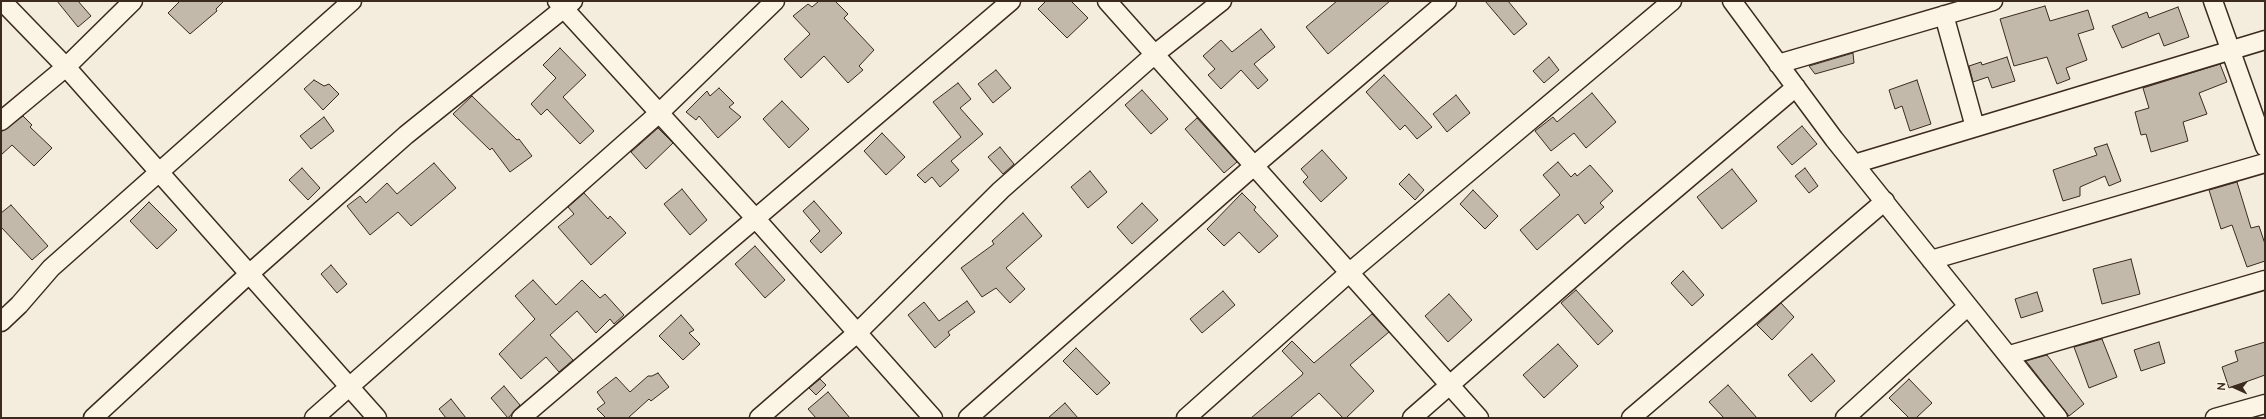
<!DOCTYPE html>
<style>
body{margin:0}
#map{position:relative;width:2266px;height:419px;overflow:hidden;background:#f4eddd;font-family:"Architects Daughter",sans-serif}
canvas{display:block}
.frame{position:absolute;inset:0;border:2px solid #3b2a1e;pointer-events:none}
.north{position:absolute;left:2214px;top:367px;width:40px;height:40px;-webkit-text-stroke:3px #fcf5e5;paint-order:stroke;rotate:273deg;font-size:11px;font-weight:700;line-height:16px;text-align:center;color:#3b2a1e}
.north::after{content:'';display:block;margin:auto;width:14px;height:18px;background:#3b2a1e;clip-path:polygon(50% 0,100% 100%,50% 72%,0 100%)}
</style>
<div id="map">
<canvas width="2266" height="419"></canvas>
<div class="frame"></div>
<div class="north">N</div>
</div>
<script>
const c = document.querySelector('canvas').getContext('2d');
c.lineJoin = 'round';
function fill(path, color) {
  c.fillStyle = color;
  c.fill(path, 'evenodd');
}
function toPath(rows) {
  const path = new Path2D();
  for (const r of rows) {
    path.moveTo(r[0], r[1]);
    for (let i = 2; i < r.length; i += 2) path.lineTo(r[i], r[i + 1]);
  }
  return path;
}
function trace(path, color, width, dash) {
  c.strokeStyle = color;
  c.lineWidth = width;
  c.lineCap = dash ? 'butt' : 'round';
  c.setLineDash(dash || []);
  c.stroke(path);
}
const building = toPath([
 [57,1,78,1,91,16,78,27,57,1],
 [180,1,224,1,216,9,217,11,190,34,168,13,180,1],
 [819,1,835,1,848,14,844,18,874,50,859,66,863,70,848,83,824,56,801,78,784,59,810,34,793,16,808,4,812,7,819,1],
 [1046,1,1071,1,1088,18,1067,38,1038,9,1046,1],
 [1337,1,1390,1,1328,54,1306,27,1337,1],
 [1485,1,1508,1,1527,24,1514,35,1485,1],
 [2045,6,2050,21,2088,10,2094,29,2078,34,2087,60,2066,68,2070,79,2057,84,2047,57,2014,66,2000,19,2045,6],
 [2178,7,2189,37,2164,46,2159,33,2122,48,2112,26,2147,12,2149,18,2178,7],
 [1261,29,1275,47,1254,64,1268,80,1258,89,1241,70,1221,89,1208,75,1215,69,1203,56,1221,40,1232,52,1261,29],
 [560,48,586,75,563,97,594,131,580,144,547,109,541,115,531,104,556,78,543,65,560,48],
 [1853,53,1854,63,1815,74,1809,66,1853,53],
 [1549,57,1559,70,1544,83,1533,71,1549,57],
 [2007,57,2015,81,1992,88,1988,77,1973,82,1969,66,1981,62,1982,65,2007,57],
 [2220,64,2227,82,2199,93,2207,114,2183,122,2188,141,2151,152,2146,134,2141,135,2135,112,2149,108,2143,88,2220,64],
 [996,70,1011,88,993,103,978,84,996,70],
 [1384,75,1432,127,1417,139,1405,125,1400,130,1366,92,1384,75],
 [314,80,324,86,329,84,339,94,323,110,304,89,314,80],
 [1917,80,1931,124,1910,131,1902,106,1895,109,1889,90,1917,80],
 [958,83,971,99,960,108,983,134,951,161,959,170,940,187,932,177,925,183,917,175,961,137,933,102,958,83],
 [719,88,734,103,729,107,741,117,718,138,699,116,696,120,686,112,707,91,710,96,719,88],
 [1142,90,1168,119,1151,134,1125,105,1142,90],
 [1592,93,1616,122,1586,148,1574,133,1551,151,1535,131,1553,117,1557,122,1592,93],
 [1456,95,1470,113,1447,132,1433,114,1456,95],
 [472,96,517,140,519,139,532,156,510,172,492,148,490,150,453,114,472,96],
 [782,101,809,129,789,148,763,119,782,101],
 [23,116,32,125,30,127,52,148,34,166,12,145,1,155,1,132,23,116],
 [324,117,334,131,311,149,300,136,324,117],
 [1197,118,1237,162,1224,173,1185,129,1197,118],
 [1802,126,1817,144,1792,165,1777,147,1802,126],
 [658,128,673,143,646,169,631,152,658,128],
 [882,133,905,157,886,175,864,151,882,133],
 [2107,144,2121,181,2109,186,2105,176,2080,187,2080,196,2063,201,2053,170,2097,155,2094,148,2107,144],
 [1000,147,1014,164,1003,174,988,157,1000,147],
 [1322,150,1347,178,1321,202,1303,182,1308,177,1301,169,1322,150],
 [1558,162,1571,177,1575,173,1577,176,1590,165,1613,191,1600,203,1604,207,1585,224,1578,214,1537,250,1520,230,1560,195,1543,175,1558,162],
 [434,163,456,188,411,226,398,212,370,235,347,206,360,196,366,203,387,183,397,194,434,163],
 [302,168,320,188,308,200,289,180,302,168],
 [1805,168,1818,186,1809,193,1795,176,1805,168],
 [1732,169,1757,201,1722,229,1697,197,1732,169],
 [1090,171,1107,192,1088,208,1071,187,1090,171],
 [1409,174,1424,190,1415,200,1399,184,1409,174],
 [2237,182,2251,228,2259,226,2265,244,2265,261,2247,267,2232,225,2221,229,2209,190,2237,182],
 [682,189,707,220,690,235,664,204,682,189],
 [1473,190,1498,216,1485,229,1460,204,1473,190],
 [584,193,608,219,610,216,626,233,591,265,558,227,574,214,568,207,584,193],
 [1242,193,1256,207,1254,210,1278,236,1259,253,1239,232,1224,246,1207,229,1242,193],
 [814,201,842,233,821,253,810,241,820,231,803,211,814,201],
 [149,202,177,230,157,249,130,221,149,202],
 [1142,203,1158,220,1132,244,1117,227,1142,203],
 [11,205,48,246,32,260,1,227,1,213,11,205],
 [1023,213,1042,236,1006,268,1025,289,1010,303,996,288,982,297,961,268,994,244,992,241,1023,213],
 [755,246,785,280,765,298,735,264,755,246],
 [2131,259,2140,294,2102,304,2093,269,2131,259],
 [331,265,347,284,337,293,321,274,331,265],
 [1683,271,1704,295,1692,306,1671,283,1683,271],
 [533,280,556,305,582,280,600,298,605,294,624,315,614,324,610,319,596,333,577,311,550,335,573,360,559,372,546,357,521,379,499,354,535,319,515,296,533,280],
 [1576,290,1613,331,1598,345,1561,303,1576,290],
 [1223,291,1235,305,1202,333,1190,319,1223,291],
 [2037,292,2043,311,2021,318,2015,299,2037,292],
 [1449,294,1472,320,1448,342,1425,316,1449,294],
 [967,301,975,312,948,332,950,335,935,348,908,315,924,302,939,321,967,301],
 [1781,303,1794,317,1772,340,1757,325,1781,303],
 [1372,314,1389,332,1350,365,1374,391,1346,418,1343,418,1319,393,1290,418,1251,418,1302,375,1303,373,1282,351,1292,341,1314,363,1372,314],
 [681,315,694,330,689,333,700,344,683,360,659,336,681,315],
 [2102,339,2117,377,2089,388,2074,347,2102,339],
 [2159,342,2165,363,2141,371,2134,350,2159,342],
 [2265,342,2265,375,2229,388,2222,367,2238,361,2235,351,2265,342],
 [1558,344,1578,366,1544,398,1523,375,1558,344],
 [1076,348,1110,383,1097,395,1063,361,1076,348],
 [1812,354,1835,381,1811,402,1788,375,1812,354],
 [2047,355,2084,404,2069,416,2026,361,2047,355],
 [658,373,669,387,651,401,649,399,628,418,606,418,597,409,605,403,597,392,616,377,630,392,648,376,652,376,658,373],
 [820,379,826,385,816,395,809,388,820,379],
 [1909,379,1932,403,1916,418,1909,418,1889,398,1909,379],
 [1728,385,1757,418,1724,418,1709,402,1728,385],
 [504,386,520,405,508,418,491,398,504,386],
 [828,392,850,418,816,418,808,409,828,392],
 [451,399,466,418,446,418,439,409,451,399],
 [1065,403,1078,418,1048,418,1065,403]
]);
const minor = toPath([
 [2,1,66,67,377,418],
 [557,1,756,219,933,418],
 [1107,1,1479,418],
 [1732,1,1834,139,2058,418],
 [2213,1,2265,147],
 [1944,15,1975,127],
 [1778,64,1993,1],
 [1,121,66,67,133,1],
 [1854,164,2265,40],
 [1931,260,2265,163],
 [1,322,19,305,51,268,352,1],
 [2010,355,2265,280],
 [93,418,249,274,406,135,573,1],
 [314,418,658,114,775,1],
 [521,418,1011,1],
 [759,418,857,333,1001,190,1155,54,1222,1],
 [968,418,1255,165,1447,1],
 [1186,418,1350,272,1672,1],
 [1412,418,1620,236,1796,87],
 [1631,418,1885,201],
 [1845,418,1968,306],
 [2215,418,2265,404]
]);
fill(building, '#c3b9aa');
trace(building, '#3b2a1e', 1);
trace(minor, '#3b2a1e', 21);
trace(minor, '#fcf5e5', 18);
</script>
